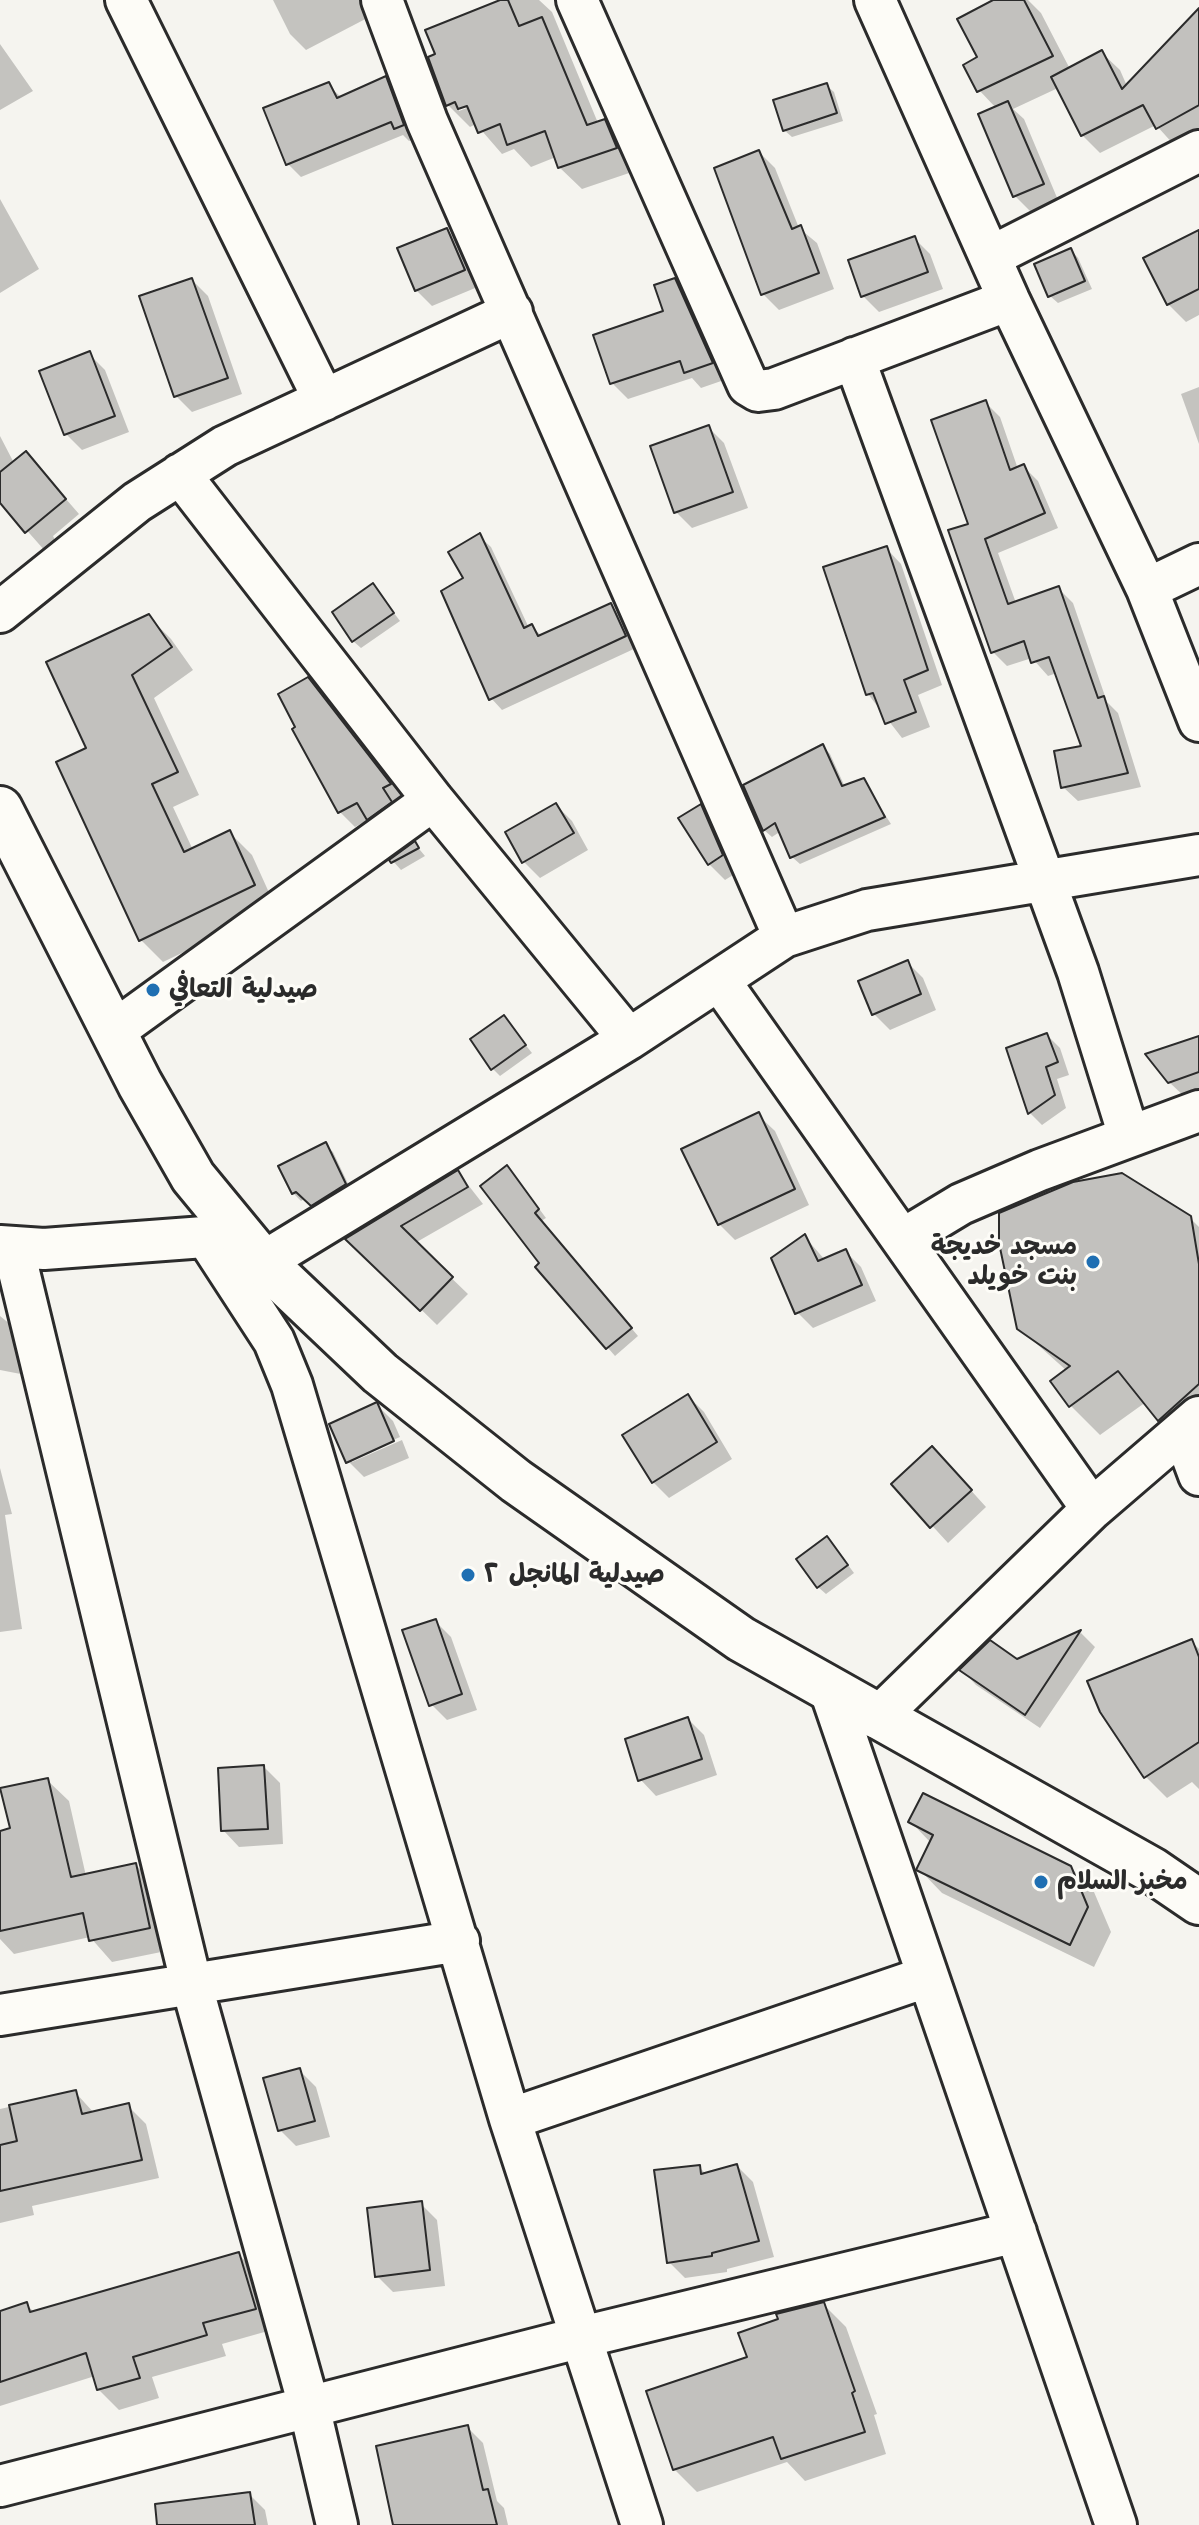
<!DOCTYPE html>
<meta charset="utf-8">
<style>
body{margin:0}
canvas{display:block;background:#f5f4ef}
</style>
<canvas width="1199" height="2525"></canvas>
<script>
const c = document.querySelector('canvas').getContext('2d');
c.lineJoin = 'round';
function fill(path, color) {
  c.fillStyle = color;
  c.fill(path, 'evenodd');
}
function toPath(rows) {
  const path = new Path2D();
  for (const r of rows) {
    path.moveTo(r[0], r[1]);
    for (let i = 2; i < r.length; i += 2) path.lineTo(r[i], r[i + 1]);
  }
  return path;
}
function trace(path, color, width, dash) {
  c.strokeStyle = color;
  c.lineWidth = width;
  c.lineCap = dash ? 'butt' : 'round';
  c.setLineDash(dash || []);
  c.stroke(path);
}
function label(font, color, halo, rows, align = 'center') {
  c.font = font + ' "Comic Neue","Playpen Sans Arabic",sans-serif';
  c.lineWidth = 6;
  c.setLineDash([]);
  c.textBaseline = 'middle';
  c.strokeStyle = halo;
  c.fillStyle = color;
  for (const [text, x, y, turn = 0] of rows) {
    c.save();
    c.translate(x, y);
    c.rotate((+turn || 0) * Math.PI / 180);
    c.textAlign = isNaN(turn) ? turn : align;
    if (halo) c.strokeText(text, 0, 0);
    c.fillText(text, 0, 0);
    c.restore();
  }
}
const shadow = toPath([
 [273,0,384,0,375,14,306,50,290,34],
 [505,0,539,0,552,12,598,123,604,121,626,143,638,170,582,189,559,167,556,157,531,167,514,149,502,154,476,124,470,127,448,105],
 [477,104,459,111,459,106],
 [997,0,1028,0,1041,13,1070,69,1102,53,1120,70,1127,86,1199,26,1199,132,1175,146,1156,125,1100,153,1082,135,1058,88,1013,109,1024,119,1058,200,1031,212,1015,196,996,108,979,90,980,58],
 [0,44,33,91,0,110],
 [385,78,398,91,416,138,409,141,403,135,301,177,287,163,328,85,342,98],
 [826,85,834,92,843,121,792,137,784,130],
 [759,152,775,168,799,228,817,243,834,289,779,310,763,294],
 [0,199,39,269,0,293],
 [447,230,463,246,480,286,432,306,416,290],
 [1199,232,1199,315,1186,322,1168,304],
 [914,238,930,254,943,289,879,312,863,296],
 [1071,250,1078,258,1092,289,1058,303,1050,296],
 [192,280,208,296,242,394,192,412,176,396],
 [675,280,691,296,727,379,701,388,692,378,628,399,612,383,665,312],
 [89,354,105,370,129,432,82,450,66,434],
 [1199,387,1199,444,1181,394],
 [985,402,1000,417,1018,469,1023,466,1038,481,1058,528,998,553,1016,603,1058,588,1073,603,1107,702,1118,713,1141,787,1078,801,1063,787,1084,747,1057,673,1048,676,1032,658,1007,666,993,652,970,525],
 [708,427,724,443,748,508,692,528,676,512],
 [0,436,14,463,26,453,79,514,53,536,62,554,53,560,0,500],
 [479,536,491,547,529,628,532,627,542,636,611,606,622,617,636,648,502,710,491,698,466,579],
 [886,548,901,564,942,685,918,695,930,727,902,738,868,694],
 [373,585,400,621,361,648,353,641],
 [148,616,171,639,193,670,154,698,199,795,173,807,193,850,229,832,252,855,276,908,163,962,141,940,88,749],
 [308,680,405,799,383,833,369,819,355,827,340,812,298,727],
 [823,746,830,754,845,787,863,781,891,824,800,864,792,857,781,831,772,837,764,830],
 [556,805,572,821,588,850,540,878,524,862,508,833],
 [700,806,716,822,738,872,725,880,709,864],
 [415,844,425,856,401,870,392,860],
 [907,962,923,978,936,1010,890,1030,874,1014],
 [504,1018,532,1053,500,1076,492,1068],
 [1047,1035,1060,1048,1069,1075,1057,1079,1066,1108,1042,1125,1030,1113,1008,1050],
 [1199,1038,1199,1093,1186,1098,1169,1082],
 [758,1115,775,1131,809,1205,735,1240,719,1224],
 [325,1145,333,1152,352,1192,320,1212,306,1198,301,1201,293,1193],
 [458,1172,483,1204,415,1243,468,1294,437,1325,349,1239],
 [514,1175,546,1218,541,1221,638,1336,615,1356,538,1267,542,1264],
 [1190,1218,1199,1227,1199,1441,1189,1449,1146,1402,1100,1435,1071,1406,1067,1371,1019,1328],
 [805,1237,825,1260,845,1251,861,1267,876,1301,813,1328,797,1312],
 [0,1316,21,1333,31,1376,0,1370],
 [688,1396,704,1412,732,1459,669,1498,653,1482],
 [377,1405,393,1421,400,1437,352,1458,352,1462,402,1440,409,1458,364,1477,348,1461],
 [948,1465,986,1507,948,1543,894,1484],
 [0,1468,12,1514,5,1515,22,1629,0,1632],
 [834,1546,854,1573,826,1594,818,1587],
 [435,1621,451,1637,477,1710,447,1720,431,1704],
 [1081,1633,1095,1647,1040,1728,976,1685,962,1670,1017,1661],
 [1191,1641,1199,1649,1199,1789,1192,1782,1167,1798,1146,1777],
 [688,1719,704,1735,717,1775,656,1796,640,1779],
 [264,1767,280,1783,283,1844,239,1847,223,1830],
 [47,1780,69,1801,86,1876,136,1865,157,1887,171,1950,112,1962,90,1937,14,1954,0,1939,0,1833,12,1830],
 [911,1822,1070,1867,1094,1892,1111,1932,1094,1967,942,1893,919,1869,931,1843],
 [300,2071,316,2087,330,2137,296,2146,280,2130],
 [75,2092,94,2113,128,2106,146,2124,159,2178,32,2206,34,2215,0,2223,0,2109],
 [737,2166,753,2182,774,2257,727,2269,727,2272,685,2278,669,2262,699,2167,707,2175],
 [421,2204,437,2220,445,2286,393,2292,377,2276],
 [238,2254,259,2274,275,2329,222,2344,226,2356,152,2377,159,2398,119,2410,98,2389,95,2376,0,2406,0,2313,26,2304,35,2313],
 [823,2304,846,2327,877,2414,874,2415,886,2454,805,2481,787,2462,697,2492,674,2469,749,2358],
 [467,2427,483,2443,497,2501,504,2508,508,2525,395,2525],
 [249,2494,265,2510,268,2525,205,2525]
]);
const building = toPath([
 [500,0,508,0,519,26,542,17,587,125,605,119,617,148,558,168,545,131,507,145,500,124,478,133,467,106,458,109,455,102,446,106,428,57,435,54,425,30,500,0],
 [993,0,1024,0,1053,56,977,92,963,65,977,57,957,19,993,0],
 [1199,8,1199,105,1156,129,1143,105,1081,136,1051,77,1102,50,1122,89,1199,8],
 [386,76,404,125,394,129,391,122,286,165,263,108,329,82,337,98,386,76],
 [827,83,837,113,783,131,773,100,827,83],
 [1008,101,1044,184,1013,197,978,114,1008,101],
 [759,150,792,229,801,225,819,273,761,295,714,168,759,150],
 [447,228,465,270,415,291,397,248,447,228],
 [1199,230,1199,289,1167,305,1143,258,1199,230],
 [915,236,928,272,861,297,848,260,915,236],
 [1071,248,1085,281,1048,297,1034,264,1071,248],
 [192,278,228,378,174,397,139,296,192,278],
 [675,278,713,363,684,373,680,361,610,384,593,335,663,311,654,285,675,278],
 [90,351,115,416,64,435,39,371,90,351],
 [986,400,1010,470,1024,464,1045,513,985,539,1008,604,1059,586,1098,698,1104,696,1128,773,1061,788,1054,751,1081,746,1049,657,1031,663,1024,641,991,653,948,530,968,524,931,420,986,400],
 [709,425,733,492,674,513,650,446,709,425],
 [26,451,66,499,25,533,0,503,0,472,26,451],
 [480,533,524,628,532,624,538,636,611,603,626,636,489,700,441,591,463,578,448,552,480,533],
 [887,546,928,670,904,680,916,712,885,724,873,693,866,695,823,567,887,546],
 [373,583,394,613,352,642,332,612,373,583],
 [149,614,172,647,132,675,178,772,152,784,184,852,230,830,255,885,139,941,56,762,86,748,46,662,149,614],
 [308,677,391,784,383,788,392,802,367,820,357,803,338,813,292,729,295,727,278,694,308,677],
 [823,744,842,786,864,778,885,817,790,858,775,823,763,831,743,785,823,744],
 [556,803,574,833,522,863,505,832,556,803],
 [701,804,723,855,708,865,678,818,701,804],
 [415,841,419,848,391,863,389,860,415,841],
 [908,960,921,994,872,1015,858,981,908,960],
 [504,1015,526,1045,491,1070,470,1039,504,1015],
 [1047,1033,1058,1062,1046,1067,1055,1095,1028,1114,1006,1048,1047,1033],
 [1199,1036,1199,1072,1168,1083,1145,1054,1199,1036],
 [759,1112,795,1189,718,1225,681,1149,759,1112],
 [326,1142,346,1184,311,1206,296,1192,292,1194,278,1166,326,1142],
 [507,1165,539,1209,535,1213,632,1328,606,1349,535,1267,539,1263,480,1186,507,1165],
 [458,1170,468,1187,401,1226,453,1277,420,1311,345,1239,458,1170],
 [1122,1173,1191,1216,1199,1264,1199,1384,1158,1421,1118,1371,1069,1407,1050,1381,1070,1366,1017,1329,999,1243,999,1213,1073,1182,1122,1173],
 [805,1234,818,1261,846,1249,862,1285,795,1314,771,1258,805,1234],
 [688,1394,717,1442,652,1483,622,1435,688,1394],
 [377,1402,394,1441,346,1463,329,1424,377,1402],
 [932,1446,972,1490,930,1528,891,1484,932,1446],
 [827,1536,848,1565,817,1588,796,1559,827,1536],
 [436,1619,462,1694,429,1706,402,1630,436,1619],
 [1081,1630,1025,1715,959,1670,990,1640,1017,1659,1081,1630],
 [1192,1639,1199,1657,1199,1742,1144,1778,1100,1712,1087,1681,1192,1639],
 [688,1717,702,1759,638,1781,625,1739,688,1717],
 [264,1765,268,1829,221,1831,218,1768,264,1765],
 [48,1778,71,1877,136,1863,150,1928,89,1941,83,1913,0,1931,0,1831,10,1828,0,1788,48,1778],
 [923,1793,1071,1866,1088,1907,1070,1945,916,1870,933,1835,908,1822,923,1793],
 [300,2068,315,2121,278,2131,263,2078,300,2068],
 [76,2090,82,2114,129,2103,142,2160,0,2191,0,2145,17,2141,9,2105,76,2090],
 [737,2164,759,2241,712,2253,712,2256,667,2263,654,2170,700,2165,701,2174,737,2164],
 [422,2201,430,2270,375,2277,367,2208,422,2201],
 [239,2252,256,2309,203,2323,207,2335,133,2357,140,2378,97,2390,86,2353,0,2382,0,2311,27,2302,30,2312,239,2252],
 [824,2302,855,2391,852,2393,865,2432,781,2459,773,2437,673,2470,646,2391,747,2357,738,2333,778,2319,776,2314,824,2302],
 [468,2425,483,2490,488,2489,497,2525,393,2525,376,2446,468,2425],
 [250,2492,255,2525,157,2525,155,2504,250,2492]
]);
const street = toPath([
 [126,0,324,400],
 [382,0,427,121,784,937],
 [577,0,748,385,758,391,774,389,1009,300],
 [875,0,1009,300,1147,589,1199,721],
 [990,257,1199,151],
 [854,358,1078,972,1129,1136],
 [180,474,433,800,629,1039],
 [1147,589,1199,564],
 [0,612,137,502,225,446,512,312],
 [719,980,1092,1509],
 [114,1031,433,800],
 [207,1238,274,1341,292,1385,510,2119,642,2525],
 [903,1239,961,1204,1040,1170,1199,1111],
 [0,1246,44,1249,231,1235],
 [13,1247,192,1986,309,2406,337,2525],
 [263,1262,629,1039,784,937,867,910,1199,855],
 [1183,1432,1199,1475],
 [831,1693,1116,2525],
 [877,1718,1092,1509,1199,1417],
 [0,2015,459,1941],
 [510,2119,926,1977],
 [0,2486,582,2337,1016,2232]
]);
const secondary = toPath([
 [0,809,140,1084,193,1177,263,1262,380,1373,516,1481,741,1639,1152,1870,1199,1902]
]);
const markers = [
 [153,990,8,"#1f6fb2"],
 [1093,1262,8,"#1f6fb2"],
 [468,1575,8,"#1f6fb2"],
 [1041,1882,8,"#1f6fb2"]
];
const poiNames = [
 ["صيدلية التعافي",169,990],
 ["مسجد خديجة",1077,1247,"right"],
 ["بنت خويلد",1077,1277,"right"],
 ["صيدلية المانجل ٢",484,1575],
 ["مخبز السلام",1057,1882]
];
fill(shadow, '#0003');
fill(building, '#c2c1be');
trace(building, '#2b2b2b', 2);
trace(street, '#2b2b2b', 46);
trace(secondary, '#2b2b2b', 50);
trace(street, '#fdfcf7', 40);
trace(secondary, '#fdfcf7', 44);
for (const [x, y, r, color] of markers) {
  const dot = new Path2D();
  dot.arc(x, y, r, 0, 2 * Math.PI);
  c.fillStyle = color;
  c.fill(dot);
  trace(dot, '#fdfcf7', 3);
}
label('bold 26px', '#2b2b2b', '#fdfcf7', poiNames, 'left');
</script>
